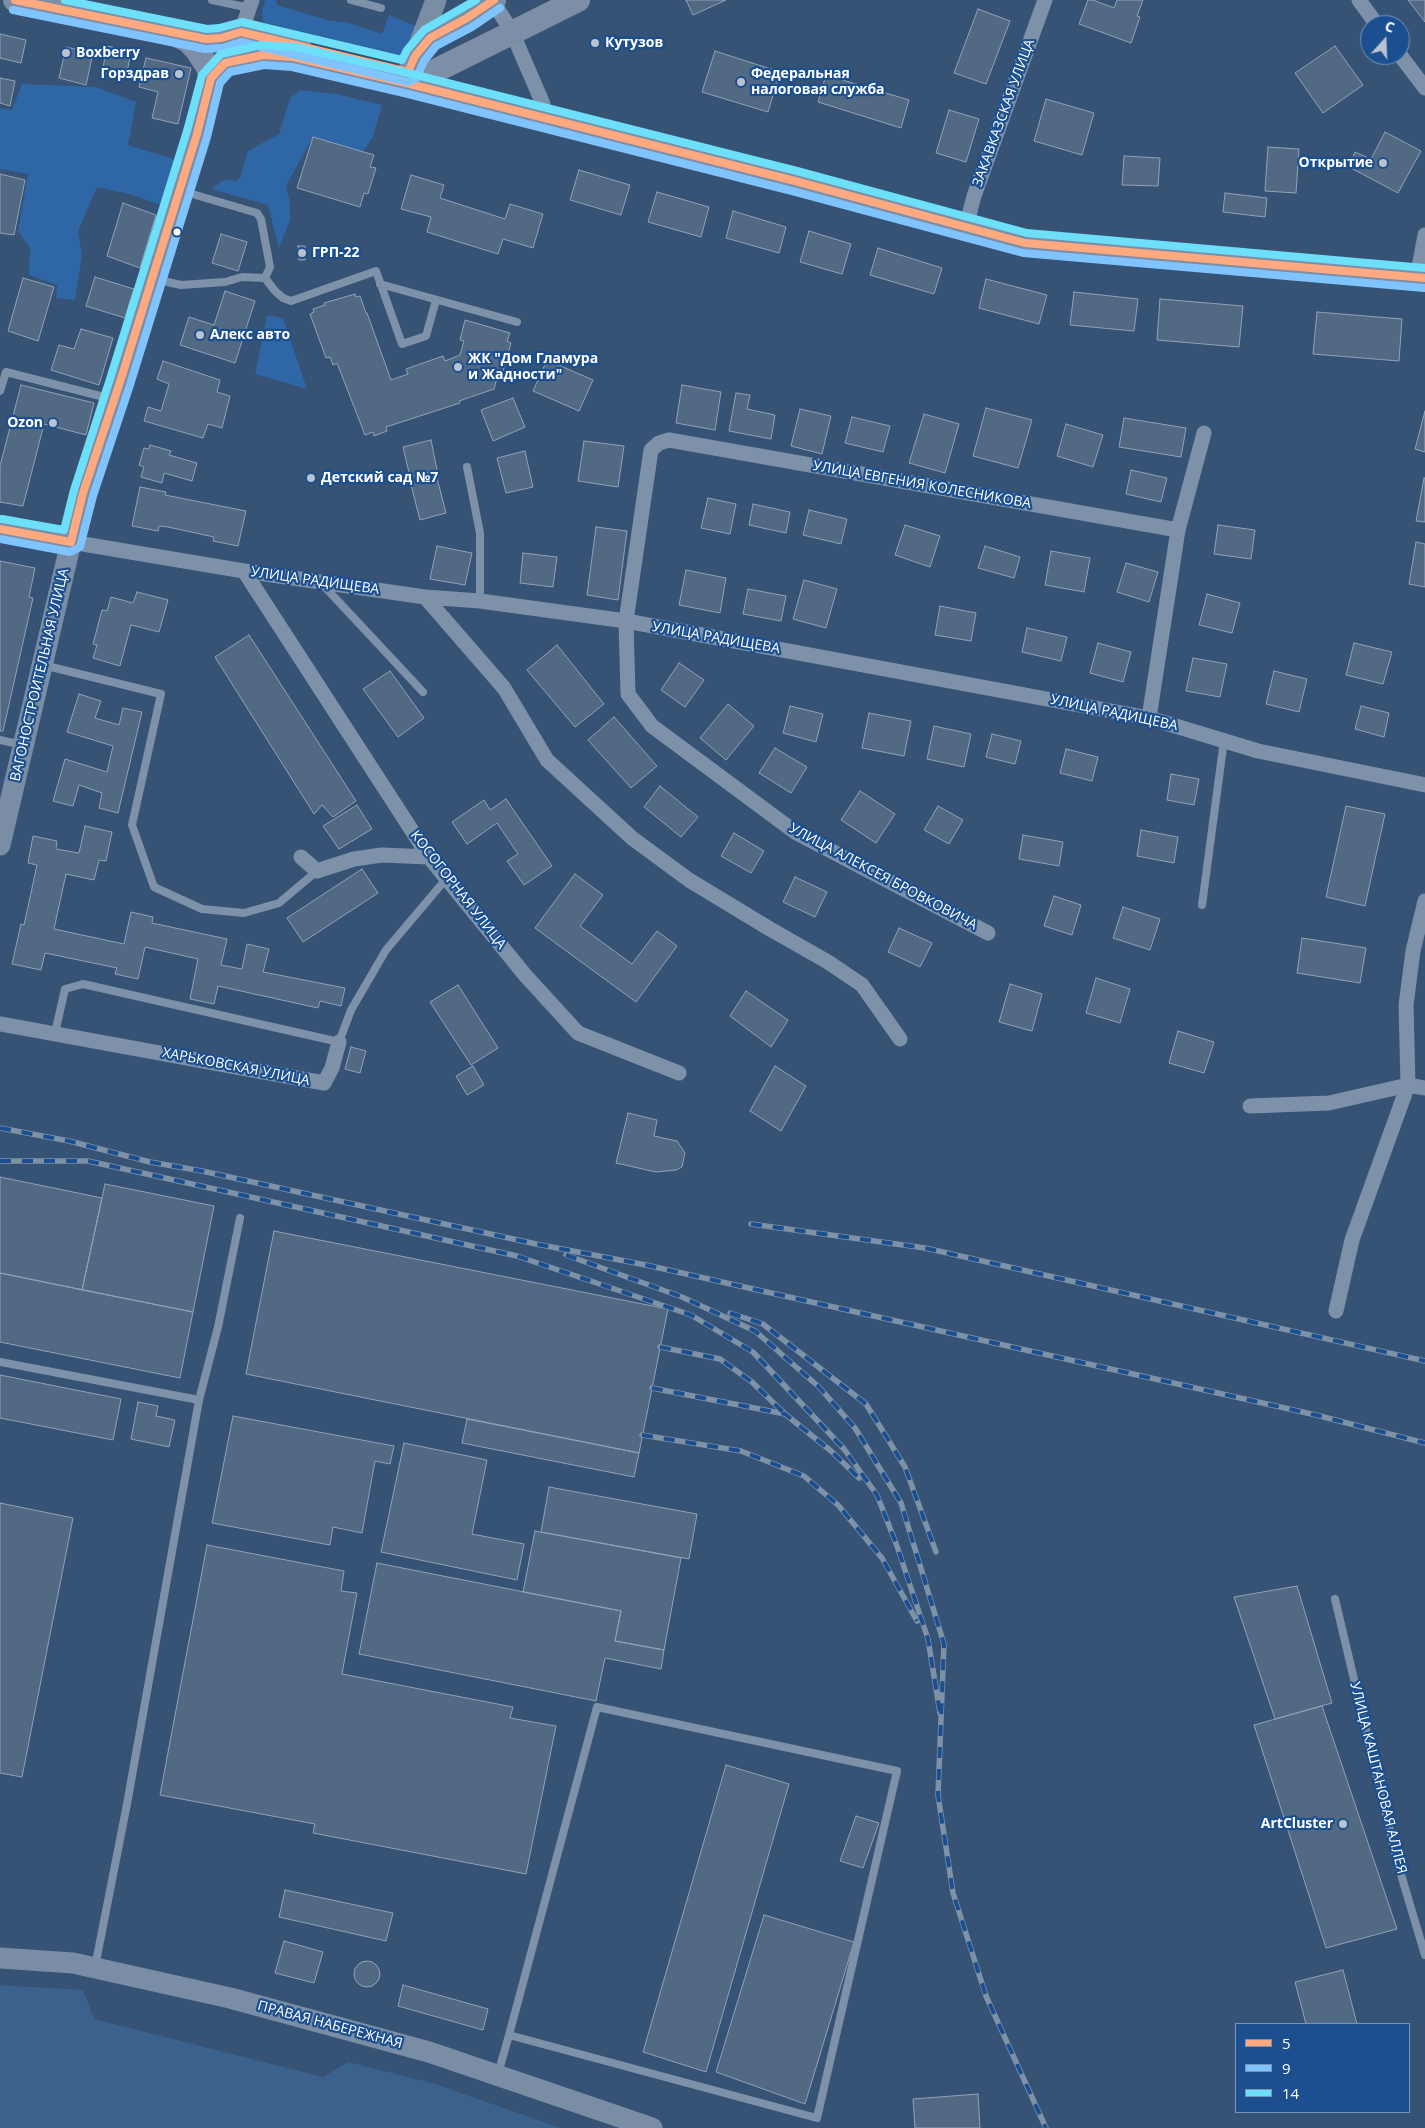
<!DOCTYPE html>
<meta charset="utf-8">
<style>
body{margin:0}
#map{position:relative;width:1425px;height:2128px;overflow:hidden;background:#365274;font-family:"Open Sans",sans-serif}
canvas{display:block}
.legend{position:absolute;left:1235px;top:2023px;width:175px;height:90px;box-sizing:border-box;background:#1b4f8f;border:1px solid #7695bc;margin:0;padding:6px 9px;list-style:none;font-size:15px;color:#fff}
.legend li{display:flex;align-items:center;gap:10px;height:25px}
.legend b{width:25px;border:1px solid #7695bc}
.north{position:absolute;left:1360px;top:15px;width:50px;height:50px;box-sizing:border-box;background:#1b4f8f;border:1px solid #7695bc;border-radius:50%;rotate:20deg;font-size:14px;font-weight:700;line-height:20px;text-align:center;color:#fff}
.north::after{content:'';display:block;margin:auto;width:18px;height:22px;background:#b9c2ce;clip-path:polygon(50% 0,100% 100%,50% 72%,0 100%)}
</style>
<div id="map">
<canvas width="1425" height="2128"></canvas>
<ul class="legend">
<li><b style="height:6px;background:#ffa980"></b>5</li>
<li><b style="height:6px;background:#80c4ff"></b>9</li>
<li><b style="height:6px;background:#6ddff8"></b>14</li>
</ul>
<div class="north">С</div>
</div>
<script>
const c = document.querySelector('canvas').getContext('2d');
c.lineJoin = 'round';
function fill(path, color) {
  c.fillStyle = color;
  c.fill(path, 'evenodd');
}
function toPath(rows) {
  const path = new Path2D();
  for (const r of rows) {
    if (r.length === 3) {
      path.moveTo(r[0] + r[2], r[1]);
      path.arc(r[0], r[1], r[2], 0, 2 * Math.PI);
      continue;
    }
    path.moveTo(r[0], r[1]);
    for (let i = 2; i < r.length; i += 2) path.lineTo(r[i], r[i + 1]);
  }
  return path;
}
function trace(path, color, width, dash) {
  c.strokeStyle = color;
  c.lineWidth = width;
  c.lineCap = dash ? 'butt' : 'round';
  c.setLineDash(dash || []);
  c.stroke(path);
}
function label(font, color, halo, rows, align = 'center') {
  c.font = font + ' "Open Sans",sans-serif';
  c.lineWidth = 4.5;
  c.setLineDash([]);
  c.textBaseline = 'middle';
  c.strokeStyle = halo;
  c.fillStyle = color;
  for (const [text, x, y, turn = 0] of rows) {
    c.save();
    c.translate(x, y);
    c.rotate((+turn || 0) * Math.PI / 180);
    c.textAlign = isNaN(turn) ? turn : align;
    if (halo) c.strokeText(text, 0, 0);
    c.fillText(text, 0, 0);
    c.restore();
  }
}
const green = toPath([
 [265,0,276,0,277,5,327,20,349,23,382,34,389,15,416,26,407,56,397,56,263,22,262,12],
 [22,84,96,87,136,102,128,145,180,161,167,208,133,195,97,187,78,231,82,254,75,300,56,298,57,285,29,275,30,248,18,231,28,174,0,169,0,108,12,110],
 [301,90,336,94,382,105,373,137,365,149,361,152,313,137,286,186,290,203,290,220,279,248,268,205,211,189,224,180,237,181,240,177,248,151,279,134,290,98],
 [267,315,283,318,307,389,255,374]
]);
const water = toPath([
 [0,1985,83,1990,94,2019,323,2077,348,2062,432,2083,561,2128,0,2128]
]);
const building = toPath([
 [686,0,726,0,693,15,686,0],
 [1088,0,1093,0,1114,8,1117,0,1143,0,1137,16,1140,17,1131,43,1079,24,1088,0],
 [1408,0,1425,0,1425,22,1408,0],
 [978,9,1010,21,986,84,954,73,978,9],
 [0,34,26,40,21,63,0,58,0,34],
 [107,46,131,51,126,78,102,73,107,46],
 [1335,46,1363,85,1323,113,1295,73,1335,46],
 [66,47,93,53,86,85,59,78,66,47],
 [715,51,780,72,768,112,702,92,715,51],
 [146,58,191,68,178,124,152,118,158,92,139,87,146,58],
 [826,75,909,100,901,128,818,102,826,75],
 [0,78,15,81,10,106,0,103,0,78],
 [1046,99,1094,113,1082,155,1034,141,1046,99],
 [949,110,979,119,966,162,936,153,949,110],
 [1385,132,1421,151,1398,193,1349,167,1355,152,1371,159,1385,132],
 [313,137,374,155,370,167,376,168,368,194,364,193,360,207,297,188,313,137],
 [1268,147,1299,149,1296,193,1265,191,1268,147],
 [1124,156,1160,158,1158,186,1122,185,1124,156],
 [579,170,630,185,621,215,570,200,579,170],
 [0,174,25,180,14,235,0,233,0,174],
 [411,175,444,185,440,198,505,219,510,204,543,214,533,248,503,239,498,254,427,232,431,217,401,209,411,175],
 [657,192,709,207,701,237,648,222,657,192],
 [1225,193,1267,198,1265,217,1223,212,1225,193],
 [123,203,156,215,140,268,107,256,123,203],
 [733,211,786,227,779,253,726,238,733,211],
 [809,231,851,244,842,274,800,262,809,231],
 [221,234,247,242,238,271,212,263,221,234],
 [298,246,305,246,305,260,299,260,298,246],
 [878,248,942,268,934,294,870,275,878,248],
 [95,277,134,289,125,318,86,306,95,277],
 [23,278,54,287,38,341,8,331,23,278],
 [986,279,1047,295,1039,324,979,308,986,279],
 [225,291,255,301,235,363,180,345,189,317,214,325,225,291],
 [1074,292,1138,299,1134,331,1070,325,1074,292],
 [355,294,356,297,360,296,366,313,367,313,391,380,408,374,406,369,443,356,445,361,460,355,464,341,460,340,465,320,510,333,507,341,511,343,501,379,497,378,494,389,459,401,460,403,386,427,387,431,374,436,373,432,365,435,337,363,333,365,330,357,326,358,310,314,314,312,313,309,325,305,324,303,355,294],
 [1160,299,1243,306,1239,347,1157,340,1160,299],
 [1317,312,1402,319,1399,361,1313,354,1317,312],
 [81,329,113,338,99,385,51,370,59,345,74,349,81,329],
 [547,360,593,380,579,411,533,391,547,360],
 [163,361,220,380,217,392,230,396,222,428,208,424,203,438,144,421,148,407,161,411,169,384,157,379,163,361],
 [21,385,94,403,86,435,44,424,23,506,0,502,0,466,21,385],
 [682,385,721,392,715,430,676,423,682,385],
 [736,393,750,395,747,409,775,415,771,439,729,431,736,393],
 [513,398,525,427,493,441,481,410,513,398],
 [986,408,1032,420,1018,468,973,456,986,408],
 [800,409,831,416,822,454,791,446,800,409],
 [1425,411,1425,452,1415,449,1425,411],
 [924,414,959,424,945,473,909,463,924,414],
 [852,417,890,426,883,452,845,443,852,417],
 [1124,418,1186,428,1181,457,1119,447,1124,418],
 [1066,424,1103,435,1093,467,1057,456,1066,424],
 [431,440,437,470,410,477,403,447,431,440],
 [584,441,624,446,618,487,578,481,584,441],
 [150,445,171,451,169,455,197,463,192,481,164,473,162,483,141,477,144,467,139,465,144,448,149,449,150,445],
 [525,451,533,487,506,493,497,458,525,451],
 [1131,470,1167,478,1161,502,1126,494,1131,470],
 [437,478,446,513,420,520,411,485,437,478],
 [1424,478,1425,478,1425,522,1416,521,1424,478],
 [140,487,166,492,165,495,246,511,238,546,213,541,214,537,168,527,159,526,158,531,132,526,140,487],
 [708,498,736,504,730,534,701,528,708,498],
 [753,504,790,512,786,533,749,525,753,504],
 [809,510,847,519,841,544,803,535,809,510],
 [905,525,940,536,930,567,895,555,905,525],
 [1218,525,1255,530,1251,559,1214,554,1218,525],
 [596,527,627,531,618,600,587,595,596,527],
 [1416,542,1425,544,1425,587,1409,584,1416,542],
 [437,546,472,553,465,585,430,579,437,546],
 [985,546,1020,557,1014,578,978,568,985,546],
 [1051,551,1090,558,1084,592,1045,585,1051,551],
 [523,553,557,557,553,587,520,583,523,553],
 [0,561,35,568,29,597,33,598,3,731,0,731,0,561],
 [1126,563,1158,572,1149,602,1117,592,1126,563],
 [686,570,726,578,720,613,679,605,686,570],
 [804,580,837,589,826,628,793,619,804,580],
 [748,589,786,596,781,621,743,614,748,589],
 [137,592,168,600,159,632,131,625,120,666,93,658,97,645,93,644,102,610,107,611,111,597,133,603,137,592],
 [1207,594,1240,603,1232,633,1199,625,1207,594],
 [940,606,976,613,971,641,935,635,940,606],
 [1027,628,1067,637,1061,661,1022,652,1027,628],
 [249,635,356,801,333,817,322,805,314,814,215,657,249,635],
 [1098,643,1131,652,1123,682,1090,673,1098,643],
 [1354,643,1392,652,1383,684,1346,675,1354,643],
 [557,645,604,704,575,727,527,670,557,645],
 [1193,658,1227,664,1220,697,1186,691,1193,658],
 [679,663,704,680,685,707,661,690,679,663],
 [390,671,424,718,398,737,363,689,390,671],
 [1274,671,1307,679,1299,712,1266,704,1274,671],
 [79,694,101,701,95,718,119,725,123,708,142,712,118,813,99,808,102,793,79,785,73,806,53,801,65,759,107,772,113,746,67,732,79,694],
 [728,704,754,726,726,760,700,738,728,704],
 [790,706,823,714,816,742,783,733,790,706],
 [1361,706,1389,713,1384,737,1355,729,1361,706],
 [869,713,911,721,904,756,862,748,869,713],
 [614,717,657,766,631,788,588,740,614,717],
 [934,726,971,734,964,767,927,759,934,726],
 [992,734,1021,741,1015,764,986,757,992,734],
 [775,748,807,767,791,793,759,773,775,748],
 [1066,749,1098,757,1092,781,1060,773,1066,749],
 [1171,774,1199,779,1194,805,1167,800,1171,774],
 [660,786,698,817,681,837,644,807,660,786],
 [860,791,895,814,876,843,841,820,860,791],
 [506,799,552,866,524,885,507,861,518,854,497,823,467,844,452,822,484,800,490,810,506,799],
 [357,805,372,829,339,849,323,826,357,805],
 [938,806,963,820,949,844,924,830,938,806],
 [1346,806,1385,814,1365,906,1326,897,1346,806],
 [85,826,112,832,106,861,99,860,94,880,66,874,54,929,124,944,131,912,153,917,152,923,227,939,221,965,242,969,247,944,269,949,263,972,345,988,341,1006,320,1001,318,1008,218,986,214,1004,190,999,198,959,145,947,138,979,115,974,117,968,45,953,41,970,12,964,21,924,24,925,37,865,28,863,33,836,57,841,56,849,79,853,85,826],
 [1141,830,1178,837,1174,863,1137,856,1141,830],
 [734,833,764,851,751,873,721,856,734,833],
 [1023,835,1063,842,1059,866,1019,859,1023,835],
 [362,869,378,893,303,942,287,918,362,869],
 [575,874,603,895,580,926,632,964,657,931,677,946,636,1002,535,928,575,874],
 [795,877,827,892,815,917,783,902,795,877],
 [1054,896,1081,905,1072,935,1044,926,1054,896],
 [1123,907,1160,919,1150,950,1113,938,1123,907],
 [899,928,932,943,920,967,888,952,899,928],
 [1302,938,1366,948,1360,983,1297,973,1302,938],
 [1096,978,1130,989,1120,1023,1086,1013,1096,978],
 [1010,984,1042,994,1032,1031,999,1022,1010,984],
 [458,985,498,1048,471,1065,430,1002,458,985],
 [746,991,788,1020,771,1047,730,1016,746,991],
 [1178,1031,1214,1042,1204,1073,1169,1063,1178,1031],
 [351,1047,366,1051,360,1073,345,1069,351,1047],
 [473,1066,484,1085,467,1095,456,1076,473,1066],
 [775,1066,806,1086,781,1131,750,1111,775,1066],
 [628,1113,657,1120,654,1136,677,1141,685,1153,682,1167,676,1170,656,1172,616,1163,628,1113],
 [0,1177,102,1198,82,1290,0,1273,0,1177],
 [105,1184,214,1206,193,1312,82,1290,105,1184],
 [274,1231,668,1309,639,1453,246,1374,274,1231],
 [0,1273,193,1312,180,1378,0,1342,0,1273],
 [0,1375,121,1399,113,1440,0,1418,0,1375],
 [138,1402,158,1406,156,1416,175,1420,169,1447,131,1439,138,1402],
 [233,1416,394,1446,390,1464,375,1461,362,1533,333,1527,330,1545,212,1523,233,1416],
 [467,1419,639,1453,634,1477,462,1443,467,1419],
 [404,1443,487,1460,472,1534,524,1544,517,1580,381,1552,404,1443],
 [549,1487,697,1514,689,1559,541,1532,549,1487],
 [0,1503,73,1518,22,1777,0,1773,0,1503],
 [535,1531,681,1558,664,1650,615,1641,621,1611,523,1592,535,1531],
 [207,1545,344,1571,341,1591,357,1593,342,1674,513,1707,510,1718,556,1726,526,1874,313,1833,315,1824,160,1795,207,1545],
 [377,1563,621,1611,615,1641,664,1650,661,1669,605,1658,596,1701,359,1654,377,1563],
 [1297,1586,1332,1703,1275,1719,1234,1597,1297,1586],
 [1322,1706,1397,1929,1326,1948,1254,1725,1322,1706],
 [726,1765,789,1784,706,2072,643,2052,726,1765],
 [856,1816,879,1823,863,1868,840,1861,856,1816],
 [285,1890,393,1913,386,1941,279,1917,285,1890],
 [764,1915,854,1942,805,2104,716,2072,764,1915],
 [284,1941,323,1952,314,1983,275,1973,284,1941],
 [367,1974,13],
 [1343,1970,1357,2024,1306,2024,1295,1982,1343,1970],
 [403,1985,488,2009,483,2030,398,2006,403,1985],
 [978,2094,980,2128,915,2128,913,2099,978,2094]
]);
const lane = toPath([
 [212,0,250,8],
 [351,0,381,8],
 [182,191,257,213,261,219,270,267,265,278],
 [154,279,181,285,225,282,242,277,265,278,275,291,283,298,291,301,376,271,402,344,426,336,436,300],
 [380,284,517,322],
 [0,391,6,372,112,399],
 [467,467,480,533,480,601],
 [323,585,423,692],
 [43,665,161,694,132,825,154,887,202,909,244,913,279,903,317,871],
 [0,740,22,745],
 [1202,905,1224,740],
 [55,1033,65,989,83,984,339,1042,351,1010,386,950,446,879],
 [0,1362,199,1400],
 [1335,1599,1397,1861,1425,1955],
 [95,1967,127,1804,199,1400,218,1327,240,1218],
 [498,2074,509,2035,597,1707,897,1771,817,2118,509,2035]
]);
const street = toPath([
 [492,0,512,32,543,104],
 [1359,0,1377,25],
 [241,32,252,0],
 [1400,55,1425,88],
 [966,227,974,196,1045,0],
 [1417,278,1425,235],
 [1178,530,1204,433],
 [71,542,244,571,425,597,480,601,626,621,718,638,1149,718,1258,751,1425,785],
 [244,571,429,857,525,975,578,1033,679,1073],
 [425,597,504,688,547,760,632,838,689,880,770,929,828,962,862,985,900,1039],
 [301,857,317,871,354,859,382,855,429,857],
 [988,933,795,832,652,726,628,694,626,621,651,450,659,443,669,440,1178,530,1149,718],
 [0,1024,324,1083,332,1068,339,1042],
 [1250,1106,1329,1103,1408,1085,1425,1088],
 [1336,1311,1352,1240,1408,1085,1406,1005,1413,951,1425,901]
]);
const secondary = toPath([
 [416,53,436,0],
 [0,845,71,542],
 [0,1958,73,1963,230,1998,429,2052,652,2128]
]);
const primary = toPath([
 [15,0,206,39,221,38,241,32,299,46],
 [211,78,225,63,235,60,263,55,293,57,406,83,795,181,1025,243,1425,278],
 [406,83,427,75,578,0],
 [406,83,415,56,430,38,467,18,494,0],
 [0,529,71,542,83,493,120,382,197,134,211,78,208,67,196,49,188,41,171,32]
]);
const rail = toPath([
 [0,1128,69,1141,150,1162,202,1171,536,1244,646,1265,1316,1415,1425,1443],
 [0,1161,88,1161,517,1256,691,1315,753,1352,844,1449,877,1495,897,1546,928,1639,940,1713],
 [751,1224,925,1248,1425,1361],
 [566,1255,682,1297,755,1331,819,1387,855,1428,901,1503,944,1644,938,1795,953,1893,986,1996,1046,2128],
 [730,1313,763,1324,866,1404,905,1467,936,1552],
 [660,1347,720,1359,752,1382,785,1414],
 [652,1388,785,1414,831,1451,859,1478],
 [642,1435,741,1451,804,1476,838,1505,882,1558,917,1621]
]);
const bus1 = toPath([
 [15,0,206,39,221,38,241,32,408,72,415,56,430,38,467,18,494,0],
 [0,529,71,542,83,493,120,382,197,134,211,78,225,63,263,55,293,57,406,83,795,181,1025,243,1425,278]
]);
const bus2 = toPath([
 [13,10,205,49,223,48,241,42,408,82,416,79,424,61,436,46,472,27,500,8],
 [0,539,70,552,80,547,93,496,130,385,207,137,220,83,230,72,264,65,292,67,404,93,792,191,1023,253,1424,288]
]);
const bus3 = toPath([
 [65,0,207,29,219,28,242,22,402,60,407,50,424,30,476,0],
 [2,519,64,530,74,490,110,379,187,131,202,75,221,54,261,45,295,47,408,73,797,171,1027,233,1425,268]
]);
const markers = [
 [595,43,5,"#b9c2ce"],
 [66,53,5,"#b9c2ce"],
 [179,74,5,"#b9c2ce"],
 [741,82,5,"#b9c2ce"],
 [1383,163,5,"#b9c2ce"],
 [177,232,4.5,"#fff"],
 [302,253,5,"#b9c2ce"],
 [200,335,5,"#b9c2ce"],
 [458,367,5,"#b9c2ce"],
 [53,423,5,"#b9c2ce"],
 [311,478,5,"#b9c2ce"],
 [1343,1824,5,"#b9c2ce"]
];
const poiNames = [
 ["Кутузов",605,43],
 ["Boxberry",76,53],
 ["Горздрав",169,74,"right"],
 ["Федеральная",751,74],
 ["налоговая служба",751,90],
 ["Открытие",1373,163,"right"],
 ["ГРП-22",312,253],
 ["Алекс авто",210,335],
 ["ЖК \"Дом Гламура",468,359],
 ["и Жадности\"",468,375],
 ["Ozon",43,423,"right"],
 ["Детский сад №7",321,478],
 ["ArtCluster",1333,1824,"right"]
];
const streetNames = [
 ["ЗАКАВКАЗСКАЯ УЛИЦА",1004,113,-70],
 ["УЛИЦА ЕВГЕНИЯ КОЛЕСНИКОВА",922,485,10],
 ["УЛИЦА РАДИЩЕВА",315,581,8],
 ["УЛИЦА РАДИЩЕВА",716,638,10],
 ["ВАГОНОСТРОИТЕЛЬНАЯ УЛИЦА",40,675,-77],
 ["УЛИЦА РАДИЩЕВА",1114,713,12],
 ["УЛИЦА АЛЕКСЕЯ БРОВКОВИЧА",883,877,28],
 ["КОСОГОРНАЯ УЛИЦА",458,890,52],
 ["ХАРЬКОВСКАЯ УЛИЦА",236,1067,11],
 ["УЛИЦА КАШТАНОВАЯ АЛЛЕЯ",1378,1778,76],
 ["ПРАВАЯ НАБЕРЕЖНАЯ",330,2025,15]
];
fill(green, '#2f66a5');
fill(water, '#3b618d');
fill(building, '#526984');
trace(building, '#92a2b6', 1);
trace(lane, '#7d92a8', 8);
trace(street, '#7d92a8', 15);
trace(secondary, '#798da4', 21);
trace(primary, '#7d8ea7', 24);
trace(rail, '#7e92a7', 5.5);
trace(rail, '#1b4f8f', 4, [11]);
trace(bus1, '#ffa980', 8);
trace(bus2, '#80c4ff', 8);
trace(bus3, '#6ddff8', 8);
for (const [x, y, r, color] of markers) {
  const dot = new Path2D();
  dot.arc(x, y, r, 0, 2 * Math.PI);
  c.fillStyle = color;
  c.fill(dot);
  trace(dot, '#1b4f8f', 2);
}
label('bold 14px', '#fff', '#1b4f8f', poiNames, 'left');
label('14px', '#fff', '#1b4f8f', streetNames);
</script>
